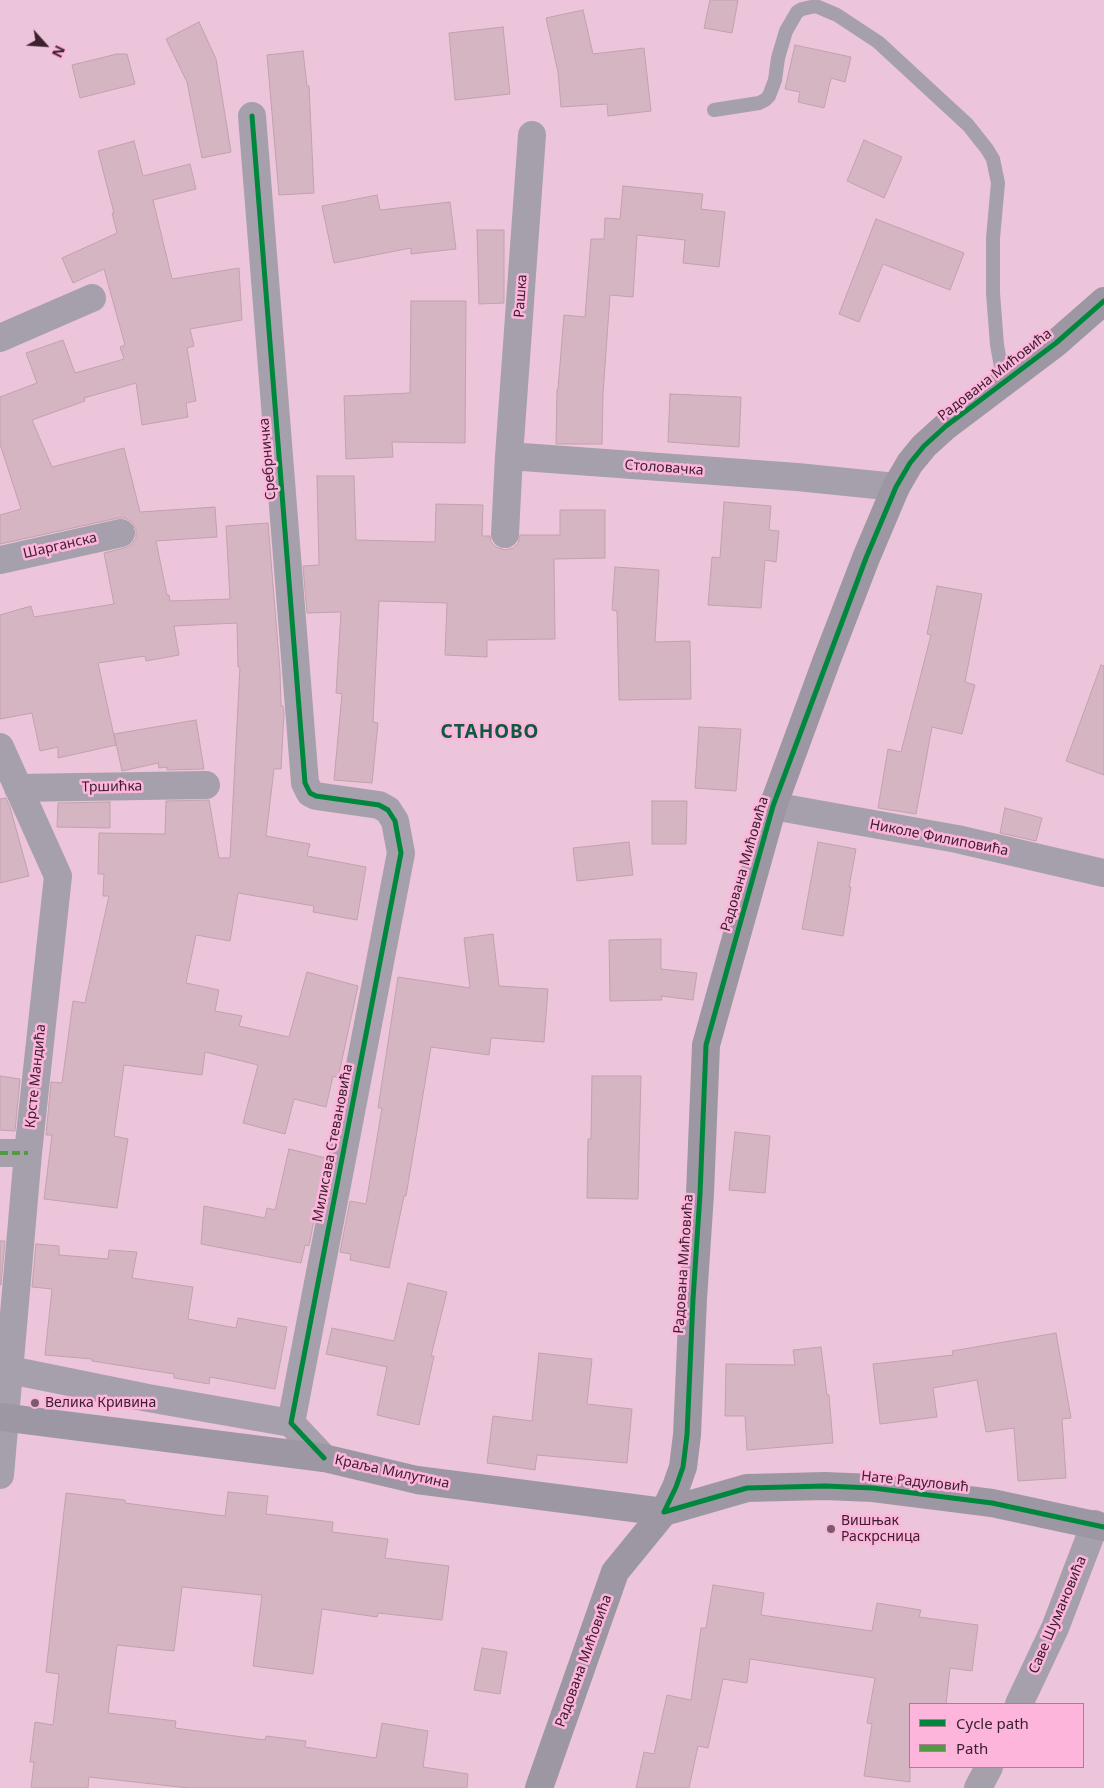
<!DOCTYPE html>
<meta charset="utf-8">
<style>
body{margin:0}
#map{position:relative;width:1104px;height:1788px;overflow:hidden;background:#edc5da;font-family:"Noto Sans",sans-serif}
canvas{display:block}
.legend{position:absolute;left:909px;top:1703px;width:175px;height:65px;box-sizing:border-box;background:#fdb5db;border:1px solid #b07996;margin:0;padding:6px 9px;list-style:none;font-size:15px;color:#3c202f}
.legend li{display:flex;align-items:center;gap:10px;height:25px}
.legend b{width:25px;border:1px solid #b07996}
.north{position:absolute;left:20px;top:20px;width:50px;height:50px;-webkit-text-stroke:4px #fdb5db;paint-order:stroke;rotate:116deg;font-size:14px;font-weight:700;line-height:20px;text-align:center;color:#3c202f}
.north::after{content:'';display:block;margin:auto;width:18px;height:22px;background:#3c202f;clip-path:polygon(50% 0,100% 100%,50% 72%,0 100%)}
</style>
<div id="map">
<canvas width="1104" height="1788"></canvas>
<ul class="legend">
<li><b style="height:6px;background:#00873e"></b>Cycle path</li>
<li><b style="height:6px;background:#529a42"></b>Path</li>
</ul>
<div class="north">N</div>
</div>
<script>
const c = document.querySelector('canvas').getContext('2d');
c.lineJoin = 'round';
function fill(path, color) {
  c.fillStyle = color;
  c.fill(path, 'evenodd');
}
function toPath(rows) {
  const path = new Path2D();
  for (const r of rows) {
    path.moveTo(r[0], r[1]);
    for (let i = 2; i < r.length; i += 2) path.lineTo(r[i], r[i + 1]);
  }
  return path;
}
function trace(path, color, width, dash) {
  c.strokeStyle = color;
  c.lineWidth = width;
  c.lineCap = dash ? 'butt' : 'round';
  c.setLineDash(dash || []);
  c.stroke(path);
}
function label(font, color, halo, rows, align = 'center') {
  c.font = font + ' "Noto Sans",sans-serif';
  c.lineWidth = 5;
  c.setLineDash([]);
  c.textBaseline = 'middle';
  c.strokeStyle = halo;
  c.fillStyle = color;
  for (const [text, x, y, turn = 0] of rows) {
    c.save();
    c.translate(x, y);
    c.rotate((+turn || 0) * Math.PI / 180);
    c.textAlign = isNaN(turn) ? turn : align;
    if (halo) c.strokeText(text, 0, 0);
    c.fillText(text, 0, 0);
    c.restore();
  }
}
const building = toPath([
 [710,0,738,0,732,33,704,28,710,0],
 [583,10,593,54,644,48,651,111,608,116,607,104,561,107,558,72,546,18,583,10],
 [199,22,216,59,231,152,202,158,187,82,166,39,199,22],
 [503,27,510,94,455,100,449,33,503,27],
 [795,45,851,57,845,82,831,78,824,108,798,102,800,92,785,89,795,45],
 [303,51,307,86,309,86,314,193,279,195,267,55,303,51],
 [117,54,127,54,135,84,80,98,72,65,117,54],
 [864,140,902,157,884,198,847,181,864,140],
 [134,141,143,176,190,164,196,189,153,200,172,279,239,268,242,320,190,329,194,346,187,348,196,401,186,403,188,417,142,425,136,383,84,398,85,401,32,420,52,467,124,448,140,512,215,507,217,537,156,541,167,595,169,595,170,601,230,599,226,526,268,523,280,671,281,706,283,706,284,713,281,769,274,769,266,836,310,844,307,856,366,867,357,920,313,912,314,906,238,893,230,941,196,935,186,983,219,990,215,1011,242,1016,239,1026,289,1037,307,972,358,986,338,1078,333,1076,326,1107,294,1099,285,1134,243,1123,258,1065,205,1052,202,1075,124,1065,114,1136,128,1139,117,1208,44,1199,52,1135,46,1135,51,1082,62,1083,73,1001,85,1003,109,896,103,896,104,874,98,874,99,833,165,834,166,801,209,800,219,858,230,858,240,667,238,667,237,623,174,626,179,655,146,661,145,656,98,663,116,745,58,758,58,747,40,751,32,713,0,719,0,615,31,606,34,617,114,604,104,553,124,548,131,545,136,538,136,530,132,522,125,518,118,518,0,544,0,515,21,509,0,444,0,397,37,383,26,353,63,340,75,373,124,359,120,347,125,345,104,269,73,283,62,258,117,233,112,213,114,213,98,151,134,141],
 [623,186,703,194,701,209,725,212,719,267,683,263,685,240,637,235,633,297,610,295,603,394,602,444,556,444,557,389,558,389,564,315,585,317,591,239,604,239,605,218,620,219,623,186],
 [377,195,380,210,450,202,456,249,411,254,411,248,334,263,322,206,377,195],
 [876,219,964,253,950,290,883,264,859,322,839,314,876,219],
 [477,230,504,230,504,303,479,304,477,230],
 [411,301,466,301,465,443,392,442,393,457,346,459,344,396,410,393,411,301],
 [670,394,741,397,739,447,668,442,670,394],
 [317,476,354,476,356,540,435,542,436,504,483,505,482,536,490,536,491,542,496,547,505,550,513,548,518,543,520,535,560,535,560,510,605,510,605,558,554,559,555,639,487,640,487,657,445,655,447,603,379,601,373,722,378,723,372,783,334,780,342,694,336,693,341,612,307,613,303,566,319,565,317,476],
 [724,502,771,506,769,530,779,531,776,562,765,560,761,608,708,605,712,557,720,558,724,502],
 [615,567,659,570,655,642,690,641,691,699,619,700,617,611,612,610,615,567],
 [937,586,982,594,965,682,975,685,962,734,932,727,916,814,878,808,888,749,901,752,931,635,927,634,937,586],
 [1101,665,1104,666,1104,775,1066,761,1101,665],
 [196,720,204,769,167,770,167,767,159,768,158,763,122,771,114,734,196,720],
 [699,727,741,729,736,791,695,788,699,727],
 [6,798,10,807,29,876,0,883,0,799,6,798],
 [652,801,687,801,686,844,652,844,652,801],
 [110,802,110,828,57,827,58,803,110,802],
 [1005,808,1042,818,1036,841,1000,833,1005,808],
 [629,842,633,875,577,881,573,848,629,842],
 [818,842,856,849,849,887,851,887,843,936,802,929,818,842],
 [493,934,499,986,548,989,544,1042,491,1038,489,1055,431,1047,406,1196,404,1196,389,1268,350,1260,351,1254,340,1252,350,1201,366,1204,382,1108,378,1108,398,977,470,988,464,938,493,934],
 [661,939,661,969,697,973,693,1000,661,996,662,1000,610,1001,609,940,661,939],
 [0,1076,20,1079,15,1131,0,1130,0,1076],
 [592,1076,641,1076,638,1199,587,1198,588,1139,591,1139,592,1076],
 [735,1132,770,1136,765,1193,729,1190,735,1132],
 [289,1149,326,1158,309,1246,305,1245,301,1263,201,1244,204,1206,265,1218,267,1208,275,1210,289,1149],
 [0,1241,5,1241,1,1285,0,1285,0,1241],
 [36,1244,59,1246,59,1255,108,1259,109,1250,137,1252,132,1278,193,1287,188,1319,236,1328,238,1318,287,1327,275,1389,210,1377,209,1384,174,1378,174,1374,92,1361,92,1359,45,1355,52,1289,32,1287,36,1244],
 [408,1283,447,1292,431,1356,434,1356,419,1425,377,1415,387,1367,326,1354,332,1328,394,1341,408,1283],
 [1056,1333,1071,1418,1062,1419,1066,1478,1018,1481,1014,1428,986,1432,977,1380,933,1388,937,1417,880,1424,873,1364,953,1355,952,1351,1056,1333],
 [821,1347,827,1395,829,1395,833,1443,747,1450,745,1416,725,1416,726,1364,795,1365,793,1350,821,1347],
 [539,1353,592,1359,587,1404,632,1409,627,1463,537,1455,535,1470,487,1463,493,1416,532,1421,539,1353],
 [228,1492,268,1496,266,1514,333,1522,332,1532,388,1539,385,1558,449,1566,442,1620,378,1613,377,1617,322,1609,313,1674,253,1666,262,1595,182,1587,174,1651,117,1645,108,1713,176,1721,175,1728,265,1740,266,1736,306,1741,305,1747,376,1758,382,1723,428,1731,423,1767,468,1774,467,1788,189,1788,89,1777,88,1788,31,1788,34,1762,30,1762,35,1722,53,1725,59,1674,46,1672,66,1493,125,1500,125,1503,225,1516,228,1492],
 [713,1585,764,1593,761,1615,872,1631,877,1603,921,1610,919,1617,978,1625,972,1671,950,1668,946,1704,910,1704,910,1782,864,1776,872,1724,867,1723,875,1678,750,1659,747,1683,723,1679,708,1748,698,1746,689,1788,636,1788,644,1752,654,1754,667,1695,691,1700,701,1628,706,1628,713,1585],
 [482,1648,507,1652,500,1694,474,1690,482,1648]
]);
const lane = toPath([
 [714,110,759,103,765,100,769,96,775,80,778,58,786,31,797,12,802,9,816,6,837,15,878,42,968,125,987,149,993,159,998,183,993,238,993,293,997,345,1004,383]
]);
const street = toPath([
 [252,116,305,783,310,793,316,796,379,805,388,810,395,821,401,853,291,1423,324,1458],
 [0,338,92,298],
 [509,456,532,135],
 [505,534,509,456,797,477,896,487],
 [0,560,121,533],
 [0,747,58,876,28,1153,0,1475],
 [18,788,206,785],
 [773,806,957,839,1104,873],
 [0,1153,28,1153],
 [10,1370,148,1398,291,1423],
 [1019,1704,1055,1628,1095,1524],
 [978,1788,989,1767]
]);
const secondary = toPath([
 [0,1417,324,1458,417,1480,664,1512,747,1488,825,1486,873,1488,992,1503,1104,1527],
 [539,1788,615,1572,664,1512,676,1487,683,1467,687,1435,693,1299,700,1194,706,1045,773,806,826,662,866,558,896,487,910,463,924,446,946,426,1056,343,1104,301]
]);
const quiet = toPath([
 [0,1153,28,1153]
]);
const cycleway = toPath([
 [252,116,305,783,310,793,316,796,379,805,388,810,395,821,401,853,291,1423,324,1458],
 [664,1512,676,1487,683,1467,687,1435,693,1299,700,1194,706,1045,773,806,866,558,896,487,910,463,924,446,946,426,1056,343,1104,301],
 [664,1512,747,1488,825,1486,873,1488,992,1503,1104,1527]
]);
const markers = [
 [35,1403,5,"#7a5a6b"],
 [831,1529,5,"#7a5a6b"]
];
const streetNames = [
 ["Рашка",521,296,-86],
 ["Радована Мићовића",995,375,-38],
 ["Сребрничка",268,459,-95],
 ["Столовачка",664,468,4],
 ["Шарганска",60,546,-13],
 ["Тршићка",112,787,-1],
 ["Николе Филиповића",939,838,11],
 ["Радована Мићовића",745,864,-74],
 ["Крсте Мандића",36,1076,-84],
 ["Милисава Стевановића",333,1143,-79],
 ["Радована Мићовића",684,1264,-86],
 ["Краља Милутина",392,1472,12],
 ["Нате Радуловић",915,1482,6],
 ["Саве Шумановића",1058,1615,-67],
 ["Радована Мићовића",584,1661,-70]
];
const poiNames = [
 ["Велика Кривина",45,1403],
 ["Вишњак",841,1521],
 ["Раскрсница",841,1537]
];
const districtNames = [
 ["СТАНОВО",490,733]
];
fill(building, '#d5b5c1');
trace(building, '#c1a1ad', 1);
trace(lane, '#a6a0ac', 14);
trace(street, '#a6a0ac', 28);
trace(secondary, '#9d97a4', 28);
trace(quiet, '#529a42', 4, [8, 4]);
trace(cycleway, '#00873e', 5);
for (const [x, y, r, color] of markers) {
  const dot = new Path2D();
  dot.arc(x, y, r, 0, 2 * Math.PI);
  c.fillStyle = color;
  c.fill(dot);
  trace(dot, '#fdb5db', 2);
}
label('14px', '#3c202f', '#fdb5db', streetNames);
label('14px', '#3c202f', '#fdb5db', poiNames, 'left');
c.letterSpacing = '1px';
label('bold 19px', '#0d5941', '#fdb5db', districtNames);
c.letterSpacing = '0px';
</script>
